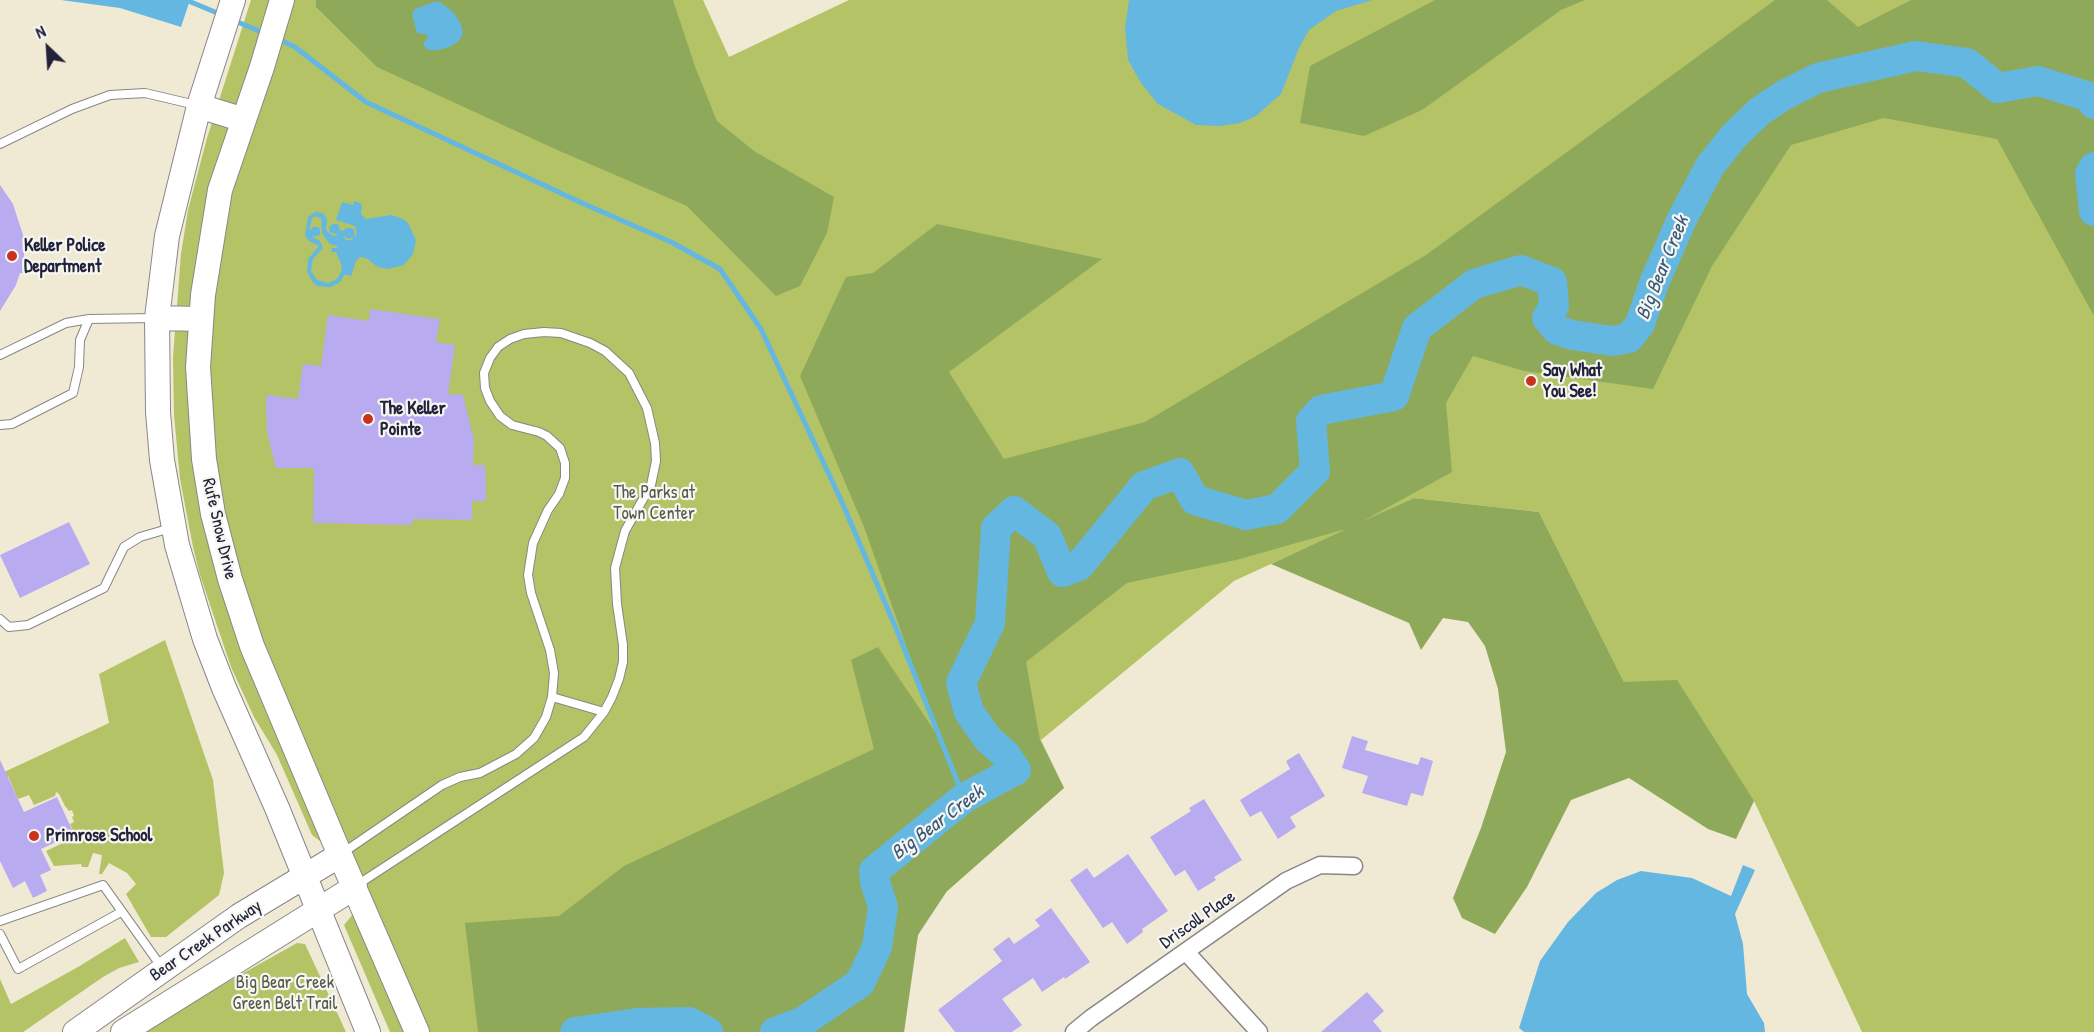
<!DOCTYPE html>
<style>
body{margin:0}
#map{position:relative;width:2094px;height:1032px;overflow:hidden;background:#f0ead5;font-family:"Patrick Hand",sans-serif}
canvas{display:block}
.north{position:absolute;left:18px;top:18px;width:60px;height:60px;-webkit-text-stroke:4px #f6f6f2;paint-order:stroke;rotate:335deg;font-size:16px;font-weight:700;line-height:24px;text-align:center;color:#22223b}
.north::after{content:'';display:block;margin:auto;width:21px;height:27px;background:#22223b;clip-path:polygon(50% 0,100% 100%,50% 72%,0 100%)}
</style>
<div id="map">
<canvas width="2094" height="1032"></canvas>
<div class="north">N</div>
</div>
<script>
const c = document.querySelector('canvas').getContext('2d');
c.lineJoin = 'round';
function fill(path, color) {
  c.fillStyle = color;
  c.fill(path, 'evenodd');
}
function toPath(rows) {
  const path = new Path2D();
  for (const r of rows) {
    path.moveTo(r[0], r[1]);
    for (let i = 2; i < r.length; i += 2) path.lineTo(r[i], r[i + 1]);
  }
  return path;
}
function trace(path, color, width, dash) {
  c.strokeStyle = color;
  c.lineWidth = width;
  c.lineCap = dash ? 'butt' : 'round';
  c.setLineDash(dash || []);
  c.stroke(path);
}
function label(font, color, halo, rows, align = 'center') {
  c.font = font + ' "Patrick Hand",sans-serif';
  c.lineWidth = 4.5;
  c.setLineDash([]);
  c.textBaseline = 'middle';
  c.strokeStyle = halo;
  c.fillStyle = color;
  for (const [text, x, y, turn = 0] of rows) {
    c.save();
    c.translate(x, y);
    c.rotate((+turn || 0) * Math.PI / 180);
    c.textAlign = isNaN(turn) ? turn : align;
    if (halo) c.strokeText(text, 0, 0);
    c.fillText(text, 0, 0);
    c.restore();
  }
}
const green = toPath([
 [251,0,703,0,729,57,849,0,2094,0,2094,1032,1862,1032,1754,801,1624,682,1539,512,1414,498,1234,581,1041,740,1064,788,944,894,919,930,915,945,904,1032,390,1032,344,925,353,914,320,841,312,835,277,755,254,717,231,667,200,575,193,547,180,479,174,415,173,357,181,254,188,210,207,138],
 [165,640,213,780,224,873,219,895,166,937,151,937,126,894,136,884,127,873,109,863,102,874,99,874,102,855,93,853,88,867,82,867,81,864,54,866,46,851,65,842,64,838,74,833,70,824,74,822,72,817,74,816,72,810,69,811,65,806,59,794,56,792,55,796,34,805,29,795,18,799,8,776,0,780,0,774,109,723,99,674],
 [125,938,139,962,119,968,103,977,23,1032,0,1032,0,979,11,1004,78,967],
 [297,943,305,944,346,1032,138,1032]
]);
const forest = toPath([
 [316,0,673,0,696,69,717,121,754,151,834,197,827,233,800,286,776,296,687,206,555,149,377,67,316,7],
 [1435,0,1585,0,1561,10,1422,110,1364,136,1300,123,1310,66],
 [1775,0,1827,0,1858,27,1911,0,2094,0,2094,316,1997,139,1884,118,1791,145,1712,266,1653,389,1524,371,1473,356,1446,403,1452,472,1363,521,1414,498,1539,512,1624,682,1677,680,1754,801,1736,839,1708,829,1629,778,1571,800,1527,887,1495,934,1462,918,1453,898,1481,828,1506,752,1498,689,1485,646,1468,622,1443,618,1421,650,1409,623,1271,564,1346,529,1236,560,1127,583,1026,662,1040,740,1064,788,947,891,918,935,904,1032,478,1032,465,923,559,916,624,866,874,749,851,660,878,647,938,736,864,527,800,376,846,277,873,273,937,224,1102,259,949,372,1004,459,1145,422,1426,255]
]);
const water = toPath([
 [61,0,190,0,181,27,120,8],
 [1129,0,1372,0,1336,11,1309,30,1299,48,1281,94,1256,116,1240,123,1220,126,1196,125,1158,104,1141,83,1128,60,1125,28],
 [434,2,440,2,453,12,461,24,463,33,459,41,451,46,439,50,428,50,423,45,428,37,425,34,417,33,412,14,415,9],
 [354,201,362,204,361,214,366,219,391,215,403,219,408,223,416,240,413,254,404,265,388,269,378,267,366,258,360,257,356,261,351,276,345,274,340,282,331,287,317,286,312,281,307,272,308,259,319,246,309,241,305,235,308,217,315,212,323,213,327,219,326,230,333,236,339,235,330,232,329,227,333,224,338,224,340,230,343,231,346,228,352,228,355,232,354,237,349,239,343,236,346,240,351,240,357,234,355,226,336,220,342,202,353,205],
 [314,216,321,218,322,233,326,239,330,244,337,246,337,248,332,248,331,252,336,252,342,266,341,272,337,279,328,283,317,280,311,271,313,259,323,248,320,241,312,237,320,235,320,228,314,226,309,231,312,219],
 [1743,865,1755,870,1735,914,1743,944,1747,994,1764,1023,1765,1032,1524,1032,1519,1028,1540,961,1568,922,1596,893,1617,880,1641,871,1692,878,1731,896]
]);
const stream = toPath([
 [186,0,222,15],
 [233,20,266,34],
 [278,39,295,47,366,102,582,203,671,242,720,269,761,329,841,500,898,633,964,798]
]);
const river = toPath([
 [2094,167,2090,174,2094,211],
 [575,1032,637,1023,689,1022,708,1032],
 [775,1032,804,1021,860,983,877,947,883,907,875,882,874,871,964,798,1016,770,1006,755,988,739,969,712,961,683,990,623,996,528,1014,511,1047,536,1062,572,1079,566,1144,486,1180,473,1195,500,1246,515,1277,509,1315,471,1311,421,1321,410,1394,396,1417,328,1474,284,1521,270,1552,282,1554,306,1547,318,1557,330,1572,335,1613,341,1629,338,1640,324,1654,283,1682,219,1710,166,1734,136,1760,111,1784,95,1818,78,1916,56,1967,63,1998,88,2038,81,2087,96,2094,104]
]);
const building = toPath([
 [0,185,13,204,24,238,24,273,20,273,16,285,0,311],
 [370,309,440,319,436,342,455,345,448,394,463,395,474,440,473,465,485,465,486,501,472,501,472,520,413,519,412,525,313,523,314,468,276,468,267,432,266,395,298,399,303,364,321,366,328,315,369,321],
 [69,522,90,564,20,598,0,555],
 [1352,736,1368,741,1365,750,1418,765,1421,757,1433,761,1423,796,1411,793,1407,806,1362,793,1368,776,1342,768],
 [1299,753,1325,796,1290,817,1296,827,1278,839,1261,811,1250,817,1240,800,1290,769,1286,761],
 [0,760,24,812,57,797,74,834,41,849,51,870,40,875,47,891,33,898,25,881,13,888,0,861],
 [1204,799,1242,860,1214,877,1216,880,1198,891,1185,870,1175,876,1150,837,1191,811,1189,808],
 [1128,854,1168,911,1142,929,1143,932,1127,944,1112,922,1103,928,1070,880,1087,868,1094,878],
 [1051,908,1090,962,1065,979,1064,977,1042,992,1033,978,1002,999,1022,1025,1012,1032,955,1032,938,1010,1002,961,993,949,1009,937,1014,944,1040,926,1035,920],
 [1367,992,1384,1011,1373,1021,1382,1032,1321,1032]
]);
const service = toPath([
 [0,144,72,109,110,95,145,93,196,105],
 [0,355,66,323,89,319,154,318],
 [0,425,12,424,73,393,79,367,80,340,89,319],
 [0,619,9,627,28,625,104,588,124,547,140,537,171,528],
 [552,697,604,712],
 [341,854,442,785,460,777,480,773,516,754,534,738,546,717,552,697,554,673,550,650,531,593,528,575,533,543,548,510,559,494,565,478,565,463,560,448,547,436,539,432,512,425,500,416,490,401,485,388,484,373,490,358,498,347,510,339,524,334,544,332,561,333,590,343,605,351,629,373,647,408,655,443,656,461,651,485,625,531,615,568,617,604,623,645,623,662,619,679,612,697,604,712,584,737,357,885],
 [0,921,103,885,163,969],
 [0,934,18,969,121,912]
]);
const minor = toPath([
 [1186,952,1259,1032],
 [1074,1032,1091,1018,1286,881,1320,865,1354,866]
]);
const secondary = toPath([
 [233,0,199,106,167,236,157,318,158,412,162,460,177,545,205,639,224,688,277,808,368,1032],
 [282,0,262,67,220,190,203,295,198,367,204,459,213,514,230,579,252,646,340,855,417,1032],
 [199,106,244,120],
 [157,318,201,319],
 [75,1032,239,916,340,855],
 [123,1032,355,887]
]);
const markers = [
 [12,256,6,"#c8321e"],
 [1531,381,6,"#c8321e"],
 [368,419,6,"#c8321e"],
 [34,836,6,"#c8321e"]
];
const poiNames = [
 ["Keller Police",24,246],
 ["Department",24,267],
 ["Say What",1543,371],
 ["You See!",1543,392],
 ["The Keller",380,409],
 ["Pointe",380,430],
 ["Primrose School",46,836]
];
const parkNames = [
 ["The Parks at",654,493],
 ["Town Center",654,514],
 ["Big Bear Creek",285,983],
 ["Green Belt Trail",285,1004]
];
const streetNames = [
 ["Rufe Snow Drive",219,529,77],
 ["Driscoll Place",1198,920,-35],
 ["Bear Creek Parkway",206,941,-34]
];
const waterNames = [
 ["Big Bear Creek",1663,268,-68],
 ["Big Bear Creek",938,823,-37]
];
fill(green, '#b4c366');
fill(forest, '#8fa95b');
fill(water, '#64b7e0');
trace(stream, '#64b7e0', 5);
trace(river, '#64b7e0', 30);
fill(building, '#b8abf0');
trace(service, '#898688', 10);
trace(minor, '#898688', 19);
trace(secondary, '#898688', 26);
trace(service, '#fff', 8);
trace(minor, '#fff', 16);
trace(secondary, '#fff', 24);
for (const [x, y, r, color] of markers) {
  const dot = new Path2D();
  dot.arc(x, y, r, 0, 2 * Math.PI);
  c.fillStyle = color;
  c.fill(dot);
  trace(dot, '#f6f6f2', 2);
}
label('bold 18px', '#22223b', '#f6f6f2', poiNames, 'left');
label('18px', '#555a4a', '#f6f6f2', parkNames);
label('18px', '#22223b', '#f6f6f2', streetNames);
label('italic 20px', '#395675', '#f6f6f2', waterNames);
</script>
